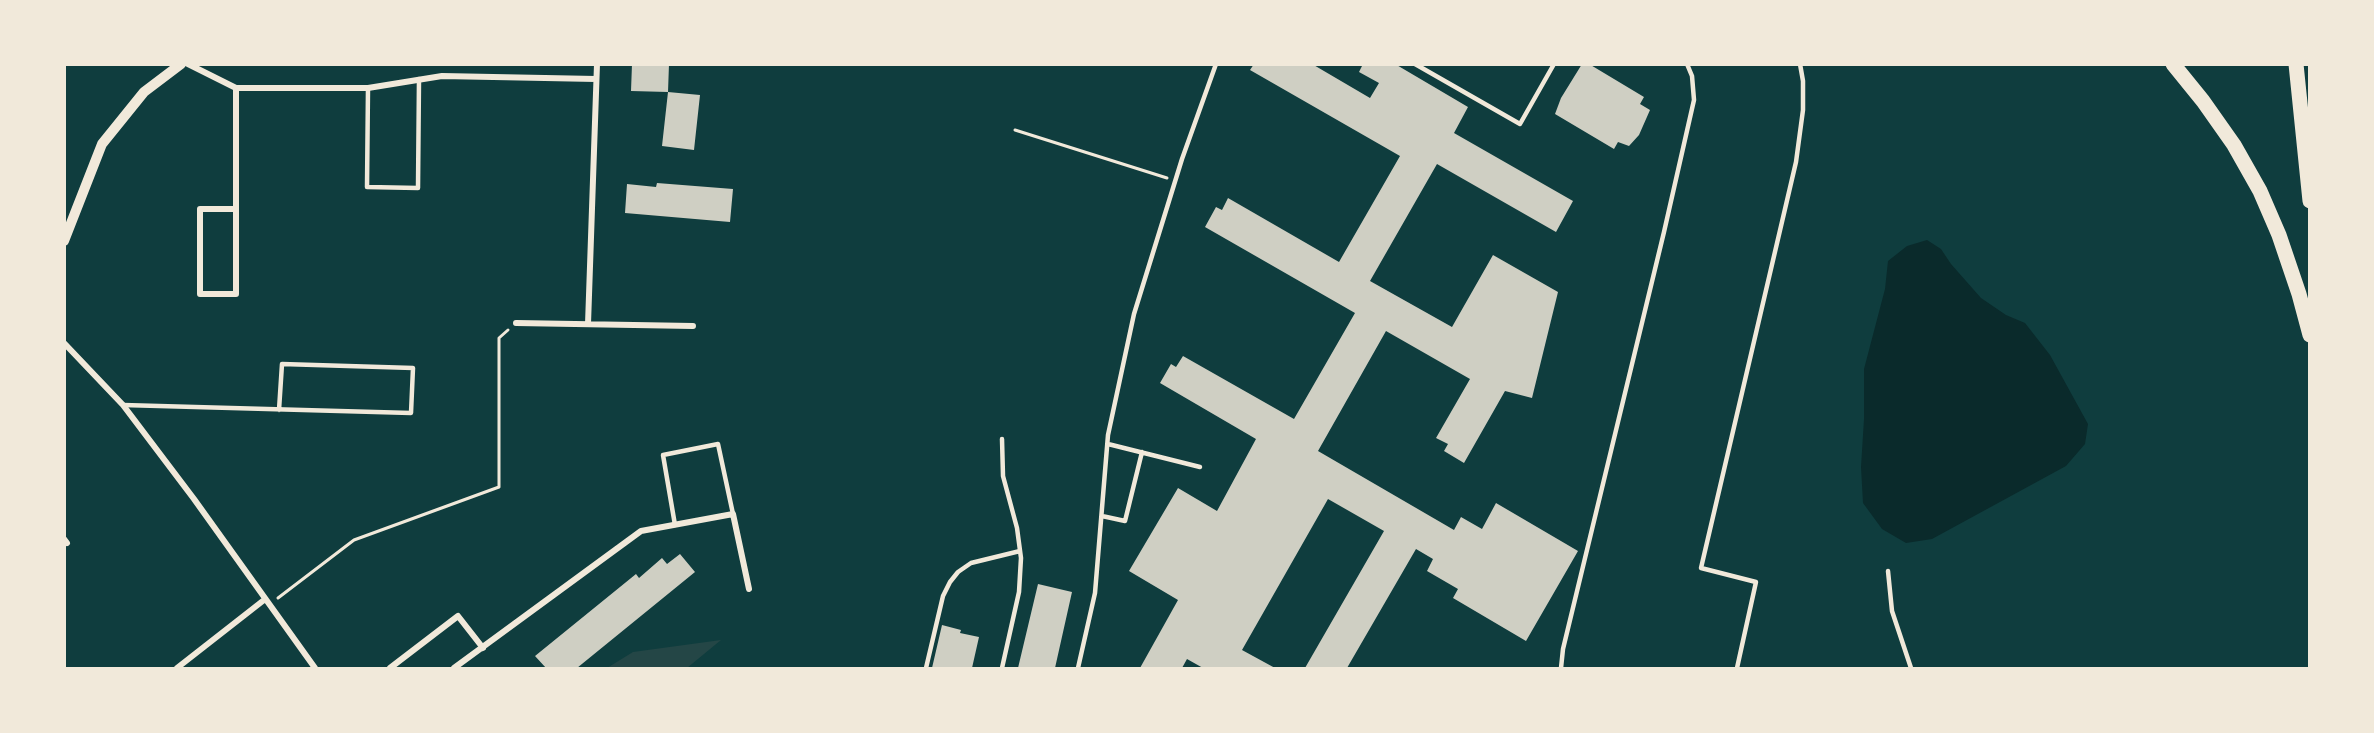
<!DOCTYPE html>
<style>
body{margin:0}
#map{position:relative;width:2374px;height:733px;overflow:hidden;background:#0f3d3e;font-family:"Fira Sans Condensed",sans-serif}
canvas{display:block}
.frame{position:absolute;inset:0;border:66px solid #f1e9da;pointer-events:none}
</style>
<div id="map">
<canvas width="2374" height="733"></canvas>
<div class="frame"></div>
</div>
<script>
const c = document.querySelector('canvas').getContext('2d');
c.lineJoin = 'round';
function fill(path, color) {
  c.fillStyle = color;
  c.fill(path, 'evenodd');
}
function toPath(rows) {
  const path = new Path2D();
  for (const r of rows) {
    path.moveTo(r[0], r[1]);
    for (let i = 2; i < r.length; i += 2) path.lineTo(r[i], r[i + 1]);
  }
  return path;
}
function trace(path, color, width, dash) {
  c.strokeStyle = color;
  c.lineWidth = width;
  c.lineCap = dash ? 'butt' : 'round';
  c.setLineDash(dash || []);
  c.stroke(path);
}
const green = toPath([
 [721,640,687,668,607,668,633,652]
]);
const water = toPath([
 [1927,240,1941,249,1951,264,1981,298,2006,315,2025,323,2050,355,2088,424,2085,444,2066,466,1932,539,1906,543,1882,529,1863,503,1861,467,1864,419,1864,369,1885,289,1888,261,1907,246]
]);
const building = toPath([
 [632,64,669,64,668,92,631,91],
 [1254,64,1312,64,1370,98,1379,83,1359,72,1363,64,1395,64,1468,107,1454,133,1573,201,1556,232,1437,164,1370,281,1452,327,1493,255,1558,292,1532,398,1505,391,1464,463,1444,451,1448,444,1436,438,1470,379,1386,331,1318,451,1454,530,1461,517,1482,529,1496,503,1578,551,1526,641,1453,598,1458,589,1427,571,1433,559,1416,549,1347,668,1305,668,1384,531,1328,499,1242,650,1275,668,1203,668,1187,659,1182,668,1140,668,1178,600,1129,571,1178,488,1217,511,1256,439,1160,383,1171,364,1176,367,1183,356,1294,419,1355,313,1205,227,1216,207,1222,210,1228,198,1339,262,1400,156,1250,70],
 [1582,64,1589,64,1644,97,1640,104,1650,110,1639,135,1629,146,1618,142,1614,149,1555,114,1561,98],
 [668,92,700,95,694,150,662,146],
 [657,183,733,189,730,222,625,213,627,184,656,187],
 [680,554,695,572,577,668,546,668,535,656,636,574,639,578,662,558,667,564],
 [1038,584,1072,592,1055,668,1018,668],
 [942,625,961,630,960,633,979,637,972,668,932,668]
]);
const path = toPath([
 [1015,130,1167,178],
 [278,598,354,540,499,487,499,338,508,330]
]);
const service = toPath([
 [1415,64,1520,124,1554,64],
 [368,88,367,187,418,188,419,79],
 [123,405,411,413,413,368,282,364,279,410],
 [1002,439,1003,476,1017,528,1021,558,1019,592,1002,668],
 [1108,444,1200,467],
 [1102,516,1125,521,1142,452],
 [675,525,663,455,718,444,733,514],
 [1888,571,1892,611,1911,668],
 [926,668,943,596,950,582,958,572,971,563,1020,551],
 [1078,668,1095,593,1108,435,1134,314,1182,159,1216,64],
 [1561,668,1563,649,1664,232,1694,100,1692,76,1687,64],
 [1737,668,1756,582,1701,568,1796,162,1803,110,1803,81,1800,64]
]);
const minor = toPath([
 [188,64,236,88,368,88,442,76,596,79],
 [236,209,200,209,200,294,236,294,236,88],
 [516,323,693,326],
 [588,324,597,64],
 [64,343,123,405,194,499,315,668],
 [64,539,67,543],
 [177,668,264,600],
 [390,668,458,616,483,648],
 [454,668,641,531,733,514,749,589]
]);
const tertiary = toPath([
 [64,241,102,144,144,92,181,64]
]);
const motorway = toPath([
 [2173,64,2203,101,2234,145,2260,191,2279,235,2299,294,2310,335],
 [2296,64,2310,201]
]);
fill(green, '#244646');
fill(water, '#0a2a2b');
fill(building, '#cfcfc3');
trace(path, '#f1e9da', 3);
trace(service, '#f1e9da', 4.5);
trace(minor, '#f1e9da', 6);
trace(tertiary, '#f1e9da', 10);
trace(motorway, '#f1e9da', 15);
</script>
